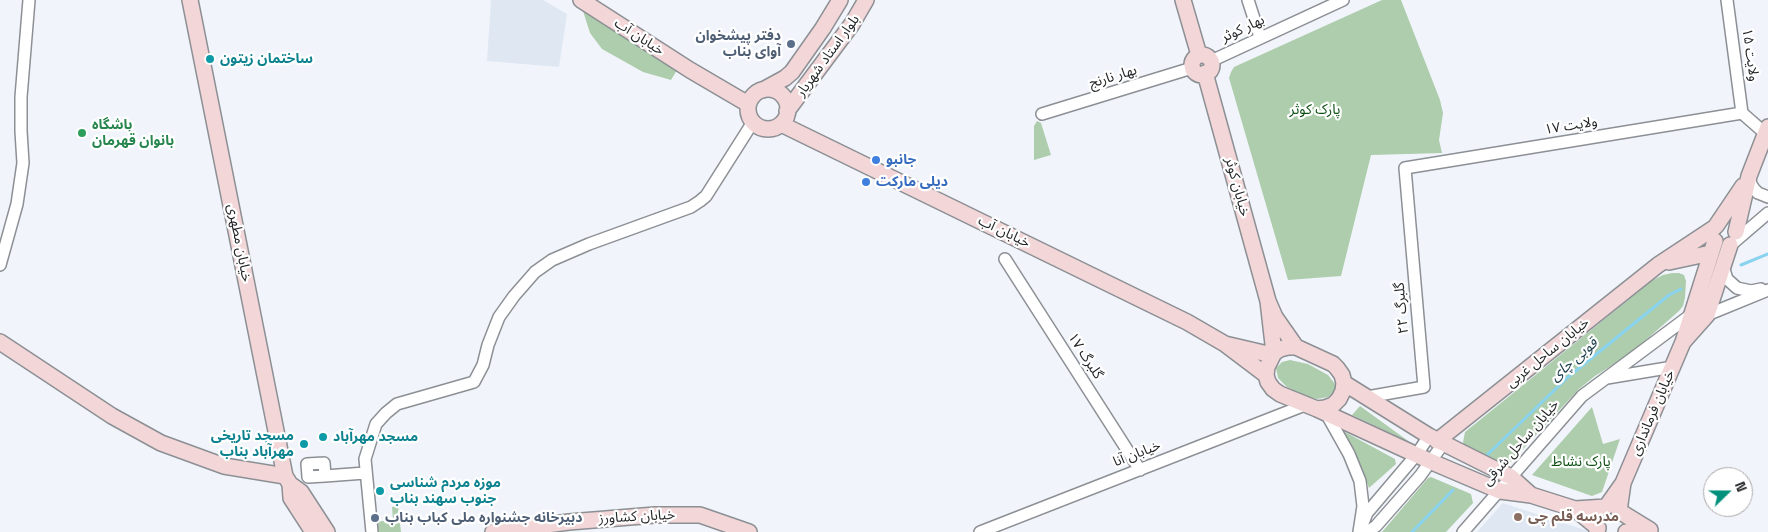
<!DOCTYPE html>
<meta charset="utf-8">
<style>
body{margin:0}
#map{position:relative;width:1768px;height:532px;overflow:hidden;background:#f1f5fb;font-family:"Space Grotesk",sans-serif}
canvas{display:block}
.north{position:absolute;left:1703px;top:467px;width:50px;height:50px;box-sizing:border-box;background:#fff;border:1px solid #a8a8a9;border-radius:50%;rotate:68deg;font-size:14px;font-weight:700;line-height:20px;text-align:center;color:#252628}
.north::after{content:'';display:block;margin:auto;width:18px;height:22px;background:#00907b;clip-path:polygon(50% 0,100% 100%,50% 72%,0 100%)}
</style>
<div id="map">
<canvas width="1768" height="532"></canvas>
<div class="north">N</div>
</div>
<script>
const c = document.querySelector('canvas').getContext('2d');
c.lineJoin = 'round';
function fill(path, color) {
  c.fillStyle = color;
  c.fill(path, 'evenodd');
}
function toPath(rows) {
  const path = new Path2D();
  for (const r of rows) {
    if (r.length === 3) {
      path.moveTo(r[0] + r[2], r[1]);
      path.arc(r[0], r[1], r[2], 0, 2 * Math.PI);
      continue;
    }
    path.moveTo(r[0], r[1]);
    for (let i = 2; i < r.length; i += 2) path.lineTo(r[i], r[i + 1]);
  }
  return path;
}
function trace(path, color, width, dash) {
  c.strokeStyle = color;
  c.lineWidth = width;
  c.lineCap = dash ? 'butt' : 'round';
  c.setLineDash(dash || []);
  c.stroke(path);
}
function label(font, color, halo, rows, align = 'center') {
  c.font = font + ' "Space Grotesk","Noto Sans Arabic",sans-serif';
  c.lineWidth = 4.5;
  c.setLineDash([]);
  c.textBaseline = 'middle';
  c.strokeStyle = halo;
  c.fillStyle = color;
  for (const [text, x, y, turn = 0] of rows) {
    c.save();
    c.translate(x, y);
    c.rotate((+turn || 0) * Math.PI / 180);
    c.textAlign = isNaN(turn) ? turn : align;
    if (halo) c.strokeText(text, 0, 0);
    c.fillText(text, 0, 0);
    c.restore();
  }
}
const built = toPath([
 [491,0,543,0,567,14,559,67,487,61],
 [1503,503,1588,531,1587,532,1477,532]
]);
const green = toPath([
 [1382,0,1401,0,1440,100,1443,113,1439,140,1442,153,1371,155,1341,276,1288,280,1229,78,1231,72,1234,67],
 [583,11,677,70,671,80,643,72,602,49,590,33],
 [1037,121,1041,123,1051,155,1034,160,1034,126],
 [1672,273,1679,273,1684,275,1686,281,1685,298,1683,306,1679,311,1631,353,1595,376,1579,389,1509,464,1502,467,1465,447,1463,442,1465,432,1653,280,1663,275],
 [1290,360,1308,364,1328,375,1335,384,1335,392,1328,397,1317,399,1303,395,1287,387,1278,378,1276,368,1282,362],
 [1360,406,1411,443,1352,415],
 [1592,407,1603,444,1620,439,1602,492,1592,496,1532,475],
 [1343,431,1395,459,1396,464,1369,488,1355,451],
 [1431,477,1471,494,1473,503,1446,532,1382,532,1428,478],
 [398,506,401,532,374,532,373,522,393,520,392,507]
]);
const stream = toPath([
 [1741,265,1768,254],
 [1487,455,1567,378,1669,295,1681,289],
 [1412,532,1453,490]
]);
const street = toPath([
 [1248,0,1260,37],
 [1727,0,1742,113,1766,134],
 [1211,61,1343,0],
 [1042,114,1192,68],
 [1749,176,1751,184,1754,189,1758,193,1768,197],
 [1733,243,1768,213],
 [1005,259,1140,470],
 [0,265,17,204,23,163,21,131,21,97,29,0],
 [1723,266,1727,279,1737,288,1751,291,1761,289],
 [1707,315,1768,290],
 [1607,378,1673,367],
 [1367,397,1424,387,1405,168,1742,113],
 [1326,413,1349,454,1360,481,1363,506,1359,532],
 [324,463,325,476,308,477,307,464,324,463],
 [325,476,365,473],
 [1363,523,1367,513,1417,454,1429,436],
 [372,532,365,459,376,424,386,413,397,404,474,382,483,365,488,345,499,317,514,296,535,272,552,260,589,244,691,207,700,201,706,196,753,122],
 [980,532,1305,405],
 [1367,532,1376,526,1420,476,1443,444],
 [1463,532,1582,396,1692,314]
]);
const secondary = toPath([
 [190,0,285,476,290,484,291,498,313,532],
 [581,0,690,70,748,104],
 [1183,0,1199,55],
 [1202,65,10],
 [1205,73,1268,301],
 [768,109,20],
 [763,90,785,78,792,72,823,28,840,0],
 [787,111,852,24,866,0],
 [781,124,1187,322,1225,344],
 [1716,226,1743,186],
 [1736,232,1749,176,1768,127],
 [1715,241,1683,342,1707,315,1730,245],
 [1669,262,1711,253],
 [0,342,112,416,161,443,224,466,285,476],
 [1288,347,1296,347,1333,364,1337,368,1342,375,1344,383,1343,391,1339,399,1333,405,1325,408,1317,409,1280,394,1273,389,1268,382,1266,375,1267,367,1274,353,1280,349,1288,347],
 [1274,353,1268,301,1275,317,1296,347],
 [1266,375,1225,344,1272,355],
 [1317,409,1432,462,1500,491,1531,495,1511,477,1429,436,1344,383],
 [1437,441,1658,265,1714,228],
 [1623,483,1683,342],
 [290,484,301,492,327,532],
 [1531,495,1575,509],
 [493,532,569,522,655,515,700,515,749,532],
 [1597,532,1598,528,1575,509,1606,507,1623,483,1619,511,1650,530,1626,532]
]);
const markers = [
 [791,44,5,"#5c6f8a"],
 [210,59,5,"#0f9aa8"],
 [82,133,5,"#2e9e5b"],
 [876,160,5,"#3f7fe0"],
 [866,182,5,"#3f7fe0"],
 [323,437,5,"#0f9aa8"],
 [304,444,5,"#0f9aa8"],
 [380,491,5,"#0f9aa8"],
 [1518,517,5,"#8d6e63"],
 [375,518,5,"#5c6f8a"]
];
const streetNames = [
 ["بهار کوثر",1243,29,-25],
 ["خیابان آب",639,37,33],
 ["ولایت ۱۵",1750,55,82],
 ["بلوار استاد شهریار",828,56,-54],
 ["بهار نارنج",1113,77,-17],
 ["ولایت ۱۷",1571,126,-9],
 ["خیابان کوثر",1237,187,75],
 ["خیابان آب",1004,232,26],
 ["خیابان مطهری",239,243,79],
 ["گلبرگ ۲۲",1402,308,-95],
 ["خیابان ساحل غربی",1548,353,-39],
 ["گلبرگ ۱۷",1085,356,57],
 ["خیابان فرمانداری",1653,413,-67],
 ["خیابان ساحل شرقی",1521,443,-49],
 ["خیابان آنا",1137,454,-21],
 ["خیابان کشاورز",637,517,-3]
];
const serviceNames = [
 ["دفتر پیشخوان",781,36],
 ["آوای بناب",781,52],
 ["دبیرخانه جشنواره ملی کباب بناب",385,518,"left"]
];
const cultureNames = [
 ["ساختمان زیتون",220,59],
 ["مسجد تاریخی",294,436,"right"],
 ["مهرآباد بناب",294,452,"right"],
 ["مسجد مهرآباد",333,437],
 ["موزه مردم شناسی",390,483],
 ["جنوب سهند بناب",390,499]
];
const parkNames = [
 ["پارک کوثر",1315,110],
 ["پارک نشاط",1581,462]
];
const leisureNames = [
 ["باشگاه",92,125],
 ["بانوان قهرمان",92,141]
];
const shopNames = [
 ["جانبو",886,160],
 ["دیلی مارکت",876,182]
];
const educationNames = [
 ["مدرسه قلم چی",1528,517]
];
const waterNames = [
 ["قوبی چای",1574,360,-41]
];
fill(built, '#dee7f2');
fill(green, '#adcdac');
trace(stream, '#89d3ef', 3);
trace(street, '#8c9095', 14);
trace(secondary, '#8c9095', 18);
trace(street, '#fff', 11);
trace(secondary, '#f3d6d7', 15);
for (const [x, y, r, color] of markers) {
  const dot = new Path2D();
  dot.arc(x, y, r, 0, 2 * Math.PI);
  c.fillStyle = color;
  c.fill(dot);
  trace(dot, '#fff', 2);
}
label('14px', '#252628', '#fff', streetNames);
label('bold 14px', '#4e5e75', '#fff', serviceNames, 'right');
label('bold 14px', '#0d838f', '#fff', cultureNames, 'left');
label('14px', '#0a4f11', '#fff', parkNames);
label('bold 14px', '#27864d', '#fff', leisureNames, 'left');
label('bold 14px', '#366cbe', '#fff', shopNames, 'left');
label('bold 14px', '#785e54', '#fff', educationNames, 'left');
label('italic 15px', '#1c3e4b', '#fff', waterNames);
</script>
